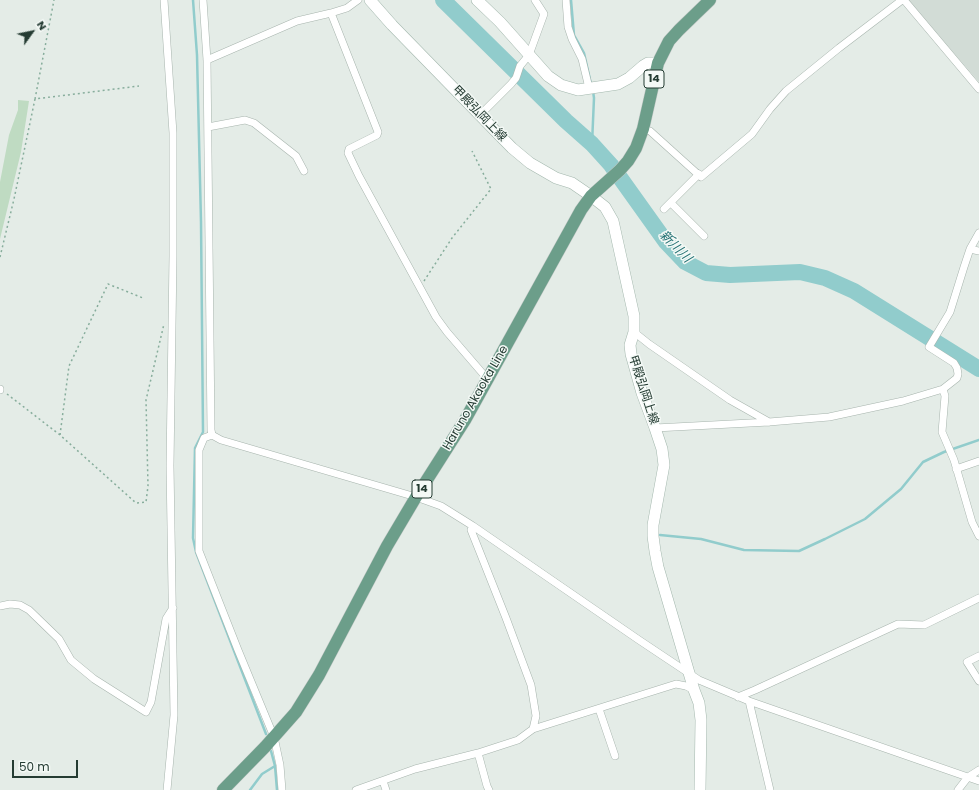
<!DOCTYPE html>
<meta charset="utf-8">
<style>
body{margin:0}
#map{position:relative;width:979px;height:790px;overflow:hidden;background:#e4ece7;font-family:Poppins,sans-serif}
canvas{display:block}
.north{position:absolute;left:12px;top:12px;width:40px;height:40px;-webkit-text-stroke:3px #f4f9f6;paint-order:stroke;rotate:57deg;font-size:11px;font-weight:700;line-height:16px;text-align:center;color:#253c33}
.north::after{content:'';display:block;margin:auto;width:14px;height:18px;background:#253c33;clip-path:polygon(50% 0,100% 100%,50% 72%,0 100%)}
.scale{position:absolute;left:12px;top:760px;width:66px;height:18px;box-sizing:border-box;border:2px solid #253c33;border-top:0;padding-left:5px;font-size:12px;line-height:14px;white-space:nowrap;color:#253c33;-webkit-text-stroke:3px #f4f9f6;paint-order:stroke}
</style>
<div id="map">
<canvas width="979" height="790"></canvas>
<div class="north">N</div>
<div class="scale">50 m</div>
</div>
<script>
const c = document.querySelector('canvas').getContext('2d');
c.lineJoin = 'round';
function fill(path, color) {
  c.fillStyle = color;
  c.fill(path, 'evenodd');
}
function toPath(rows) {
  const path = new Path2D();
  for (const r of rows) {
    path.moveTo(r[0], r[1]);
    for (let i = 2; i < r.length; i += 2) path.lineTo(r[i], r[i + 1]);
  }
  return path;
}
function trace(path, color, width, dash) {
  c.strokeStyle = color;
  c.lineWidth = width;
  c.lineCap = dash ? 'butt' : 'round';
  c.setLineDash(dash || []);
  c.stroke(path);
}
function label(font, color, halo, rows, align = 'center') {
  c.font = font + ' Poppins,"Noto Sans JP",sans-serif';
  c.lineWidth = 3;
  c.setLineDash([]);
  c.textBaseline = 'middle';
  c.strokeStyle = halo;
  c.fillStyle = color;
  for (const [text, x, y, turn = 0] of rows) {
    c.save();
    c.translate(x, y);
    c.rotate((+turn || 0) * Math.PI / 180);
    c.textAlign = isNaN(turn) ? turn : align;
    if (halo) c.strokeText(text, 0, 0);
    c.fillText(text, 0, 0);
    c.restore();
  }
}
const built = toPath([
 [908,0,979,0,979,82]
]);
const green = toPath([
 [18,100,29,101,21,152,0,239,0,182,9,135,18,110]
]);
const stream = toPath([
 [193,0,197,55,201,222,203,432,195,448,193,538,196,552,266,734],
 [571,0,574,35,584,53,591,84],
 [592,144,594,98,593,91],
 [660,535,701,539,744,550,799,551,825,539,865,519,901,489,923,462,944,452,979,440],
 [271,751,275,766,277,790],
 [250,790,262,774,275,766]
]);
const river = toPath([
 [443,0,566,121,592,144,611,165,666,242,685,262,706,273,730,275,800,272,825,278,854,291,979,369]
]);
const path = toPath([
 [35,99,54,0],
 [0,257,14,199,35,99,139,86],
 [424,281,452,238,491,189,472,151],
 [7,394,60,435,136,503,146,502,148,486,146,400,164,324],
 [60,435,69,366,108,284,143,298]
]);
const minor = toPath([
 [164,0,173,133,173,256,170,466,174,715,167,790],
 [203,0,207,60,211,430,212,435,221,440,416,497,441,506,473,526,639,640,699,680,749,701,979,781],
 [566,0,568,27,572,39,582,59,589,88],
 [904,0,979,89],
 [331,13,378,132,377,135,349,149,348,153,359,176,436,317,447,332,484,375,488,379],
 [207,60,297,21,331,13,347,8,358,0],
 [480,115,511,84,516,78,520,66,529,55,544,14,535,0],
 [208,127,245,120,254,123,296,156,304,171],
 [643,129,650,131,701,177,752,134,770,109,786,91,839,48,902,0],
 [671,203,704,236],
 [664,209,699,174],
 [970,249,979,251],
 [634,332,649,344,730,400,769,422],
 [943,389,945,396,942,432,954,460,972,522,979,536],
 [0,390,0,389],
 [655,428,769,422,829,417,903,401,943,389,957,378,958,374,957,368,954,363,929,347,950,312,964,267,970,249,979,233],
 [212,435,204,438,199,450,199,551,238,650,274,737,280,765,282,790],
 [956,469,979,461],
 [0,606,10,604,20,605,29,610,59,639,71,660,94,679,146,712,151,702,166,619,173,608],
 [979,656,967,662,979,681],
 [738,697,755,690,898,624,924,625,979,598],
 [749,701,770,790],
 [599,709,615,756],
 [533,729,676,684,686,686,694,690],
 [478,753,487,786,489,790],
 [383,781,386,790],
 [356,790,415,769,478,753,518,740,533,729,536,716,531,685,506,618,479,550,471,530,473,526],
 [958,790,968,777,979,770]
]);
const secondary = toPath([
 [370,0,392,25,512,148,530,163,556,178,572,183,591,196,605,207,613,221,634,316,634,332,630,345,631,354,642,393,655,428,662,449,664,465,653,525,653,536,655,551,658,567,694,690,699,703,701,720,700,790],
 [477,0,500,22,548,76,561,85,578,90,618,84,629,78,643,66,648,63,658,63]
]);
const primary = toPath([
 [223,790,265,747,296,712,319,675,387,546,416,497,465,420,581,210,591,196,620,170,628,161,636,148,643,129,658,63,669,41,679,30,710,0]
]);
const shields = [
 [654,79,20],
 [422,489,20]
];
const shieldNames = [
 ["14",654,79],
 ["14",422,489]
];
const streetNames = [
 ["甲殿弘岡上線",479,114,46],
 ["甲殿弘岡上線",643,390,72],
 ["Haruno Akaoka Line",476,398,-60]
];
const waterNames = [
 ["新川川",675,247,45]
];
fill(built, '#d2dcd6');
fill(green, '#bfdbc2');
trace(stream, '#91cccc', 2.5);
trace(river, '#91cccc', 16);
trace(minor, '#a7b4ad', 8);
trace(secondary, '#a3b7ad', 12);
trace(primary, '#c2c8c6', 13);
trace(path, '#87ad9c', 1.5, [2, 3]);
trace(minor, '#fff', 7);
trace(secondary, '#fff', 11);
trace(primary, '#6c9e8a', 12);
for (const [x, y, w] of shields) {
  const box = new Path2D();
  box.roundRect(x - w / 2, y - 9, w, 18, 3);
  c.fillStyle = '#f4f9f6';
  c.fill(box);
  trace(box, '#253c33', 1);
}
label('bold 11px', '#253c33', null, shieldNames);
label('12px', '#253c33', '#f4f9f6', streetNames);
label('italic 13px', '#247274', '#f4f9f6', waterNames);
</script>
